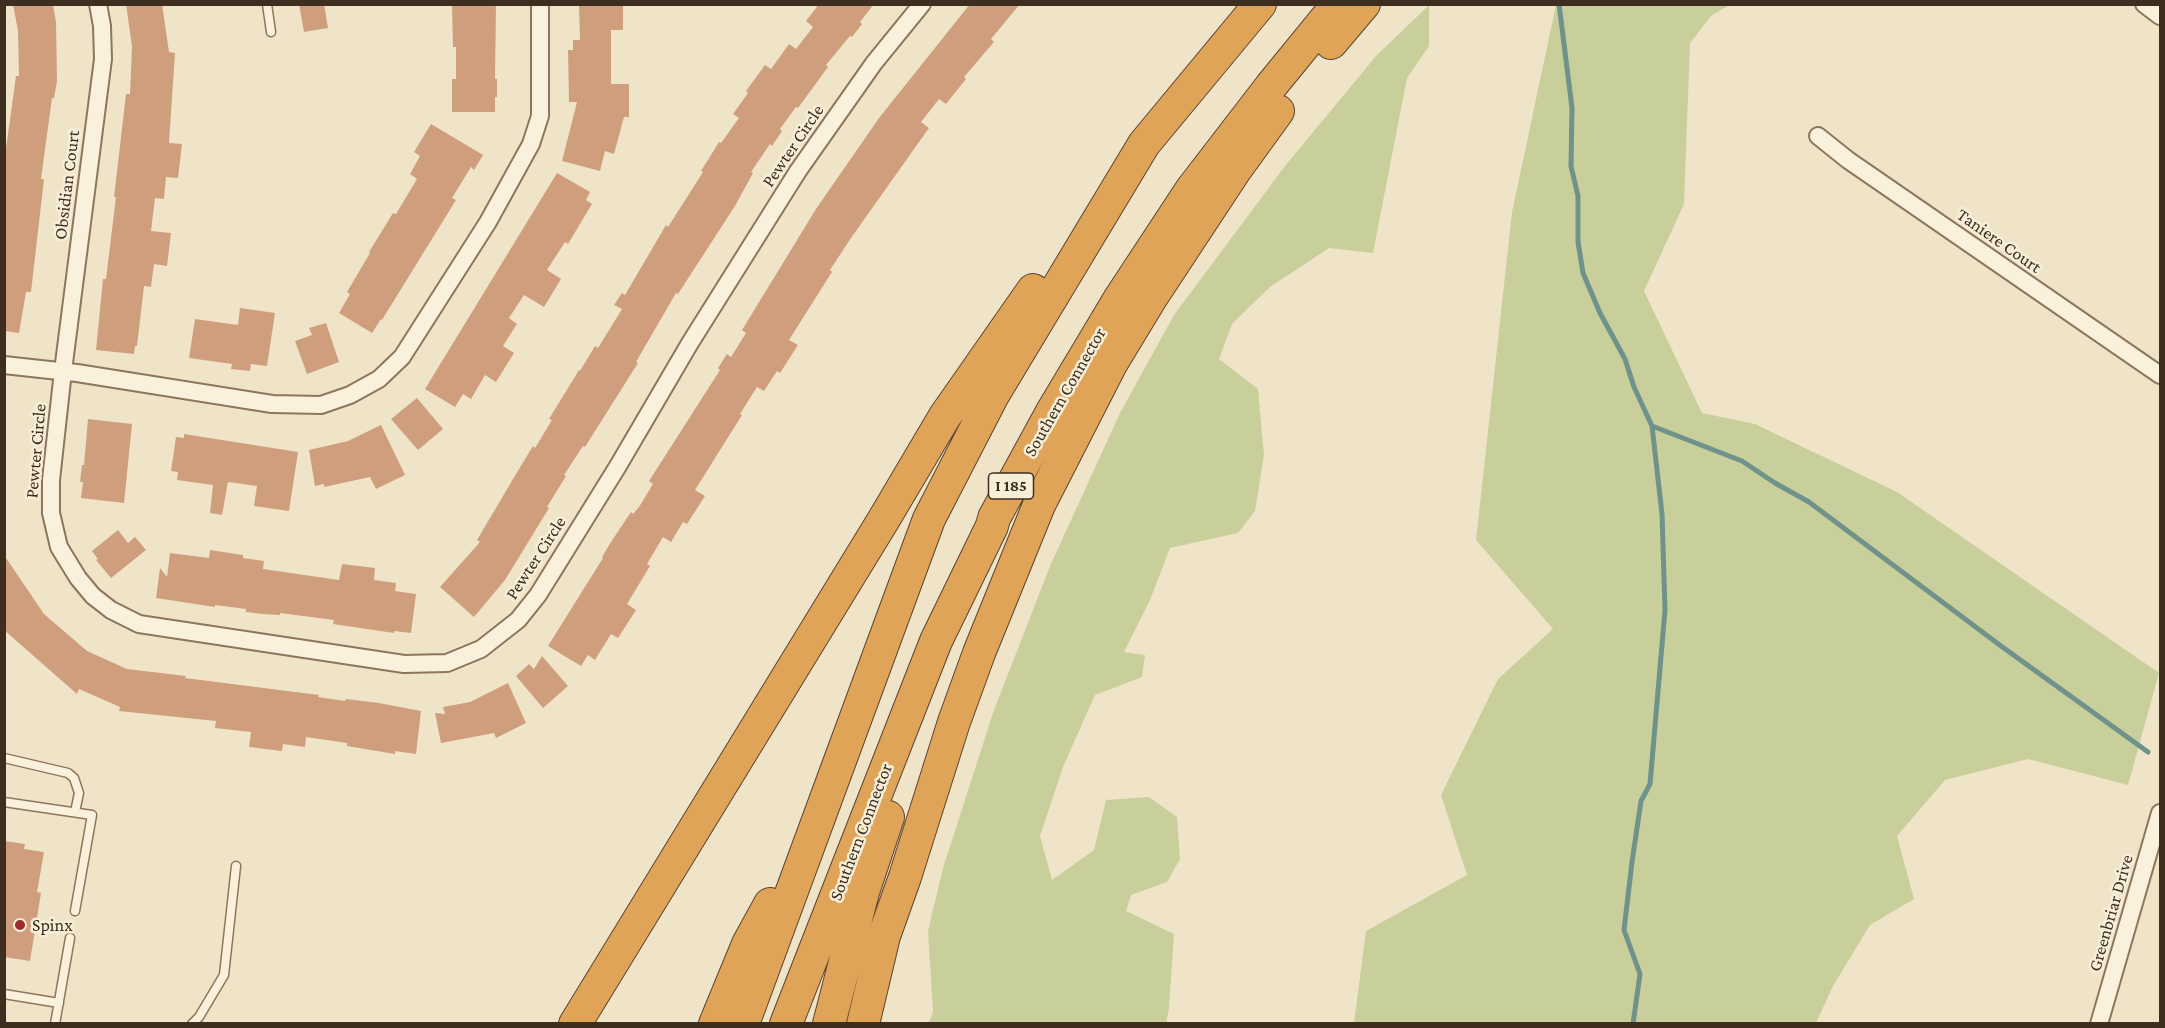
<!DOCTYPE html>
<style>
body{margin:0}
#map{position:relative;width:2165px;height:1028px;overflow:hidden;background:#f0e4c8;font-family:"Crimson Pro",serif}
canvas{display:block}
.frame{position:absolute;inset:0;border:6px solid #3d2e20;pointer-events:none}
</style>
<div id="map">
<canvas width="2165" height="1028"></canvas>
<div class="frame"></div>
</div>
<script>
const c = document.querySelector('canvas').getContext('2d');
c.lineJoin = 'round';
function fill(path, color) {
  c.fillStyle = color;
  c.fill(path, 'evenodd');
}
function toPath(rows) {
  const path = new Path2D();
  for (const r of rows) {
    path.moveTo(r[0], r[1]);
    for (let i = 2; i < r.length; i += 2) path.lineTo(r[i], r[i + 1]);
  }
  return path;
}
function trace(path, color, width, dash) {
  c.strokeStyle = color;
  c.lineWidth = width;
  c.lineCap = dash ? 'butt' : 'round';
  c.setLineDash(dash || []);
  c.stroke(path);
}
function label(font, color, halo, rows, align = 'center') {
  c.font = font + ' "Crimson Pro",serif';
  c.lineWidth = 5;
  c.setLineDash([]);
  c.textBaseline = 'middle';
  c.strokeStyle = halo;
  c.fillStyle = color;
  for (const [text, x, y, turn = 0] of rows) {
    c.save();
    c.translate(x, y);
    c.rotate((+turn || 0) * Math.PI / 180);
    c.textAlign = isNaN(turn) ? turn : align;
    if (halo) c.strokeText(text, 0, 0);
    c.fillText(text, 0, 0);
    c.restore();
  }
}
const green = toPath([
 [1429,5,1429,46,1407,78,1373,253,1329,248,1270,287,1232,324,1219,359,1258,389,1264,455,1255,511,1238,533,1170,548,1150,600,1124,652,1145,655,1142,677,1095,695,1063,767,1040,836,1052,880,1094,850,1106,800,1149,797,1177,817,1180,859,1167,882,1131,895,1126,911,1174,934,1169,1008,1166,1023,929,1023,933,1011,928,931,943,868,994,710,1050,566,1120,413,1174,315,1285,166,1376,56],
 [1556,5,1730,5,1712,15,1690,43,1684,204,1644,291,1702,413,1755,424,1897,492,2159,673,2128,785,2028,759,1945,780,1897,836,1914,899,1870,925,1833,986,1816,1023,1354,1023,1366,931,1467,875,1441,795,1498,679,1553,629,1476,540,1512,212]
]);
const stream = toPath([
 [1559,4,1572,108,1571,166,1578,196,1578,242,1583,273,1600,313,1625,359,1634,387,1652,426,1662,514,1665,610,1650,784,1641,801,1632,862,1624,930,1640,974,1633,1024],
 [1652,426,1742,461,1775,483,1809,502,2001,646,2148,752]
]);
const building = toPath([
 [13,4,53,4,56,22,57,81,54,98,52,98,41,179,44,179,31,292,26,292,19,333,4,331,4,163,16,76,19,76,18,31],
 [126,4,162,4,169,52,175,53,169,143,182,144,178,178,166,177,164,199,155,198,151,231,171,233,167,266,154,264,151,287,144,286,137,346,135,346,134,354,96,350,103,279,106,279,116,197,114,197,126,94,130,94,132,47],
 [299,4,324,4,328,28,304,32],
 [452,4,496,4,495,79,497,79,497,97,495,97,495,112,452,112,452,79,456,79,456,47,453,47],
 [579,4,623,4,623,30,611,30,611,84,629,84,629,117,624,117,614,154,605,151,600,171,562,161,577,102,569,102,568,50,573,50,573,40,580,40],
 [819,4,874,4,860,22,862,24,852,37,850,36,826,65,828,67,798,108,796,107,780,129,782,131,772,146,770,144,751,172,753,173,735,206,678,294,676,293,636,362,638,363,585,447,583,446,564,475,566,476,547,507,549,508,505,580,474,617,440,587,480,542,477,540,516,474,533,446,535,448,552,420,549,419,579,370,580,371,595,346,598,348,622,309,614,305,622,293,625,295,666,225,668,227,703,172,701,171,719,142,721,143,739,118,733,114,748,93,746,91,765,65,771,69,789,44,796,49,813,27,806,21],
 [970,4,1020,4,991,39,994,42,964,77,966,79,946,104,939,99,921,122,929,128,851,238,830,270,832,272,789,340,798,345,780,373,777,371,764,391,757,387,740,414,742,415,695,490,705,496,687,524,683,522,671,542,663,537,647,564,650,566,627,604,636,610,618,638,611,634,595,660,588,655,581,666,548,646,603,558,602,557,611,542,631,512,633,514,639,507,653,484,649,481,720,370,718,368,727,354,731,357,746,333,742,330,816,209,879,118],
 [431,124,483,155,474,170,471,167,452,198,456,200,382,320,381,319,372,333,339,313,350,294,347,292,370,253,369,252,393,213,396,214,417,179,410,174,420,156,414,152],
 [557,173,590,192,586,200,592,204,568,244,565,242,547,270,561,279,544,307,524,295,509,318,517,324,503,346,514,353,496,382,485,375,471,399,463,394,455,407,425,389],
 [240,308,275,313,267,366,251,364,250,371,231,369,232,364,189,358,195,319,238,325],
 [326,323,339,362,307,374,295,341,312,335,309,328],
 [417,398,443,429,418,450,391,419],
 [88,419,132,424,124,503,81,498,83,482,80,482,82,465,84,465],
 [381,425,405,475,376,489,370,477,324,487,324,484,315,486,309,450,348,441],
 [184,434,298,452,289,511,254,506,257,486,228,482,222,515,210,513,213,485,177,480,178,472,171,471,176,437,184,438],
 [118,530,128,543,135,537,146,550,111,578,96,560,98,559,92,551],
 [210,550,243,555,243,558,264,561,263,569,339,580,342,564,375,568,374,580,396,583,395,591,416,594,411,633,394,631,394,633,333,624,334,620,280,613,280,615,262,614,246,612,246,609,215,605,215,607,156,598,160,568,167,577,170,553,209,558],
 [4,555,44,614,87,651,127,669,186,676,185,678,319,695,318,697,345,701,346,699,379,703,421,711,416,754,395,751,395,754,347,746,347,743,306,737,305,747,283,744,282,751,249,747,251,732,215,728,216,721,119,711,120,707,79,689,77,694,4,630],
 [542,656,568,686,543,708,516,676,529,664,534,669],
 [508,683,526,723,496,738,494,733,441,743,435,713,445,714,443,707,470,702],
 [4,841,25,844,24,849,44,852,37,892,41,893,30,961,4,957]
]);
const service = toPath([
 [267,4,271,32],
 [4,758,68,773,74,778,79,793,75,812],
 [4,802,92,815,75,911],
 [4,994,59,1003],
 [55,1024,70,938],
 [192,1024,199,1017,224,975,236,866]
]);
const minor = toPath([
 [98,4,102,26,103,59,63,371,51,480,51,513,59,547,78,578,93,596,111,610,139,624,404,664,447,663,481,649,518,620,538,595,618,466,690,343,798,171,874,63,922,4],
 [2144,4,2160,16],
 [1818,136,1848,160,2160,375],
 [4,365,77,373,272,404,321,405,350,395,379,379,402,357,488,222,531,144,540,116,540,4],
 [2099,1024,2160,813]
]);
const motorway = toPath([
 [1331,43,1364,4],
 [575,1024,884,519,945,416,1033,290],
 [715,1024,748,944,770,904],
 [743,1024,929,519,993,395,1144,144,1260,4],
 [786,1024,936,641,992,526,994,518,1053,410,1120,298,1191,190,1271,86,1338,4],
 [829,1024,863,892,888,817],
 [863,1024,884,936,905,877,954,722,979,653,1039,505,1111,364,1151,298,1236,169,1278,111]
]);
const markers = [
 [20,925,6,"#9e2a2b"]
];
const shields = [
 [1011,486,45]
];
const shieldNames = [
 ["I 185",1011,486]
];
const streetNames = [
 ["Pewter Circle",793,146,-56],
 ["Obsidian Court",67,185,-83],
 ["Taniere Court",1999,241,35],
 ["Southern Connector",1065,392,-60],
 ["Pewter Circle",36,451,-85],
 ["Pewter Circle",536,558,-57],
 ["Southern Connector",861,832,-69],
 ["Greenbriar Drive",2111,913,-74]
];
const poiNames = [
 ["Spinx",32,925]
];
fill(green, '#c9cf9b');
trace(stream, '#6f938a', 5);
fill(building, '#cf9f7d');
trace(service, '#8d765c', 11);
trace(minor, '#8d765c', 20);
trace(motorway, '#5b4430', 34);
trace(service, '#faf1dc', 8);
trace(minor, '#faf1dc', 16);
trace(motorway, '#e0a458', 32);
for (const [x, y, r, color] of markers) {
  const dot = new Path2D();
  dot.arc(x, y, r, 0, 2 * Math.PI);
  c.fillStyle = color;
  c.fill(dot);
  trace(dot, '#f7eed8', 2);
}
for (const [x, y, w] of shields) {
  const box = new Path2D();
  box.roundRect(x - w / 2, y - 13, w, 26, 4.5);
  c.fillStyle = '#f7eed8';
  c.fill(box);
  trace(box, '#3d2e20', 1.5);
}
label('bold 16px', '#3d2e20', null, shieldNames);
label('18px', '#3d2e20', '#f7eed8', streetNames);
label('18px', '#3d2e20', '#f7eed8', poiNames, 'left');
</script>
